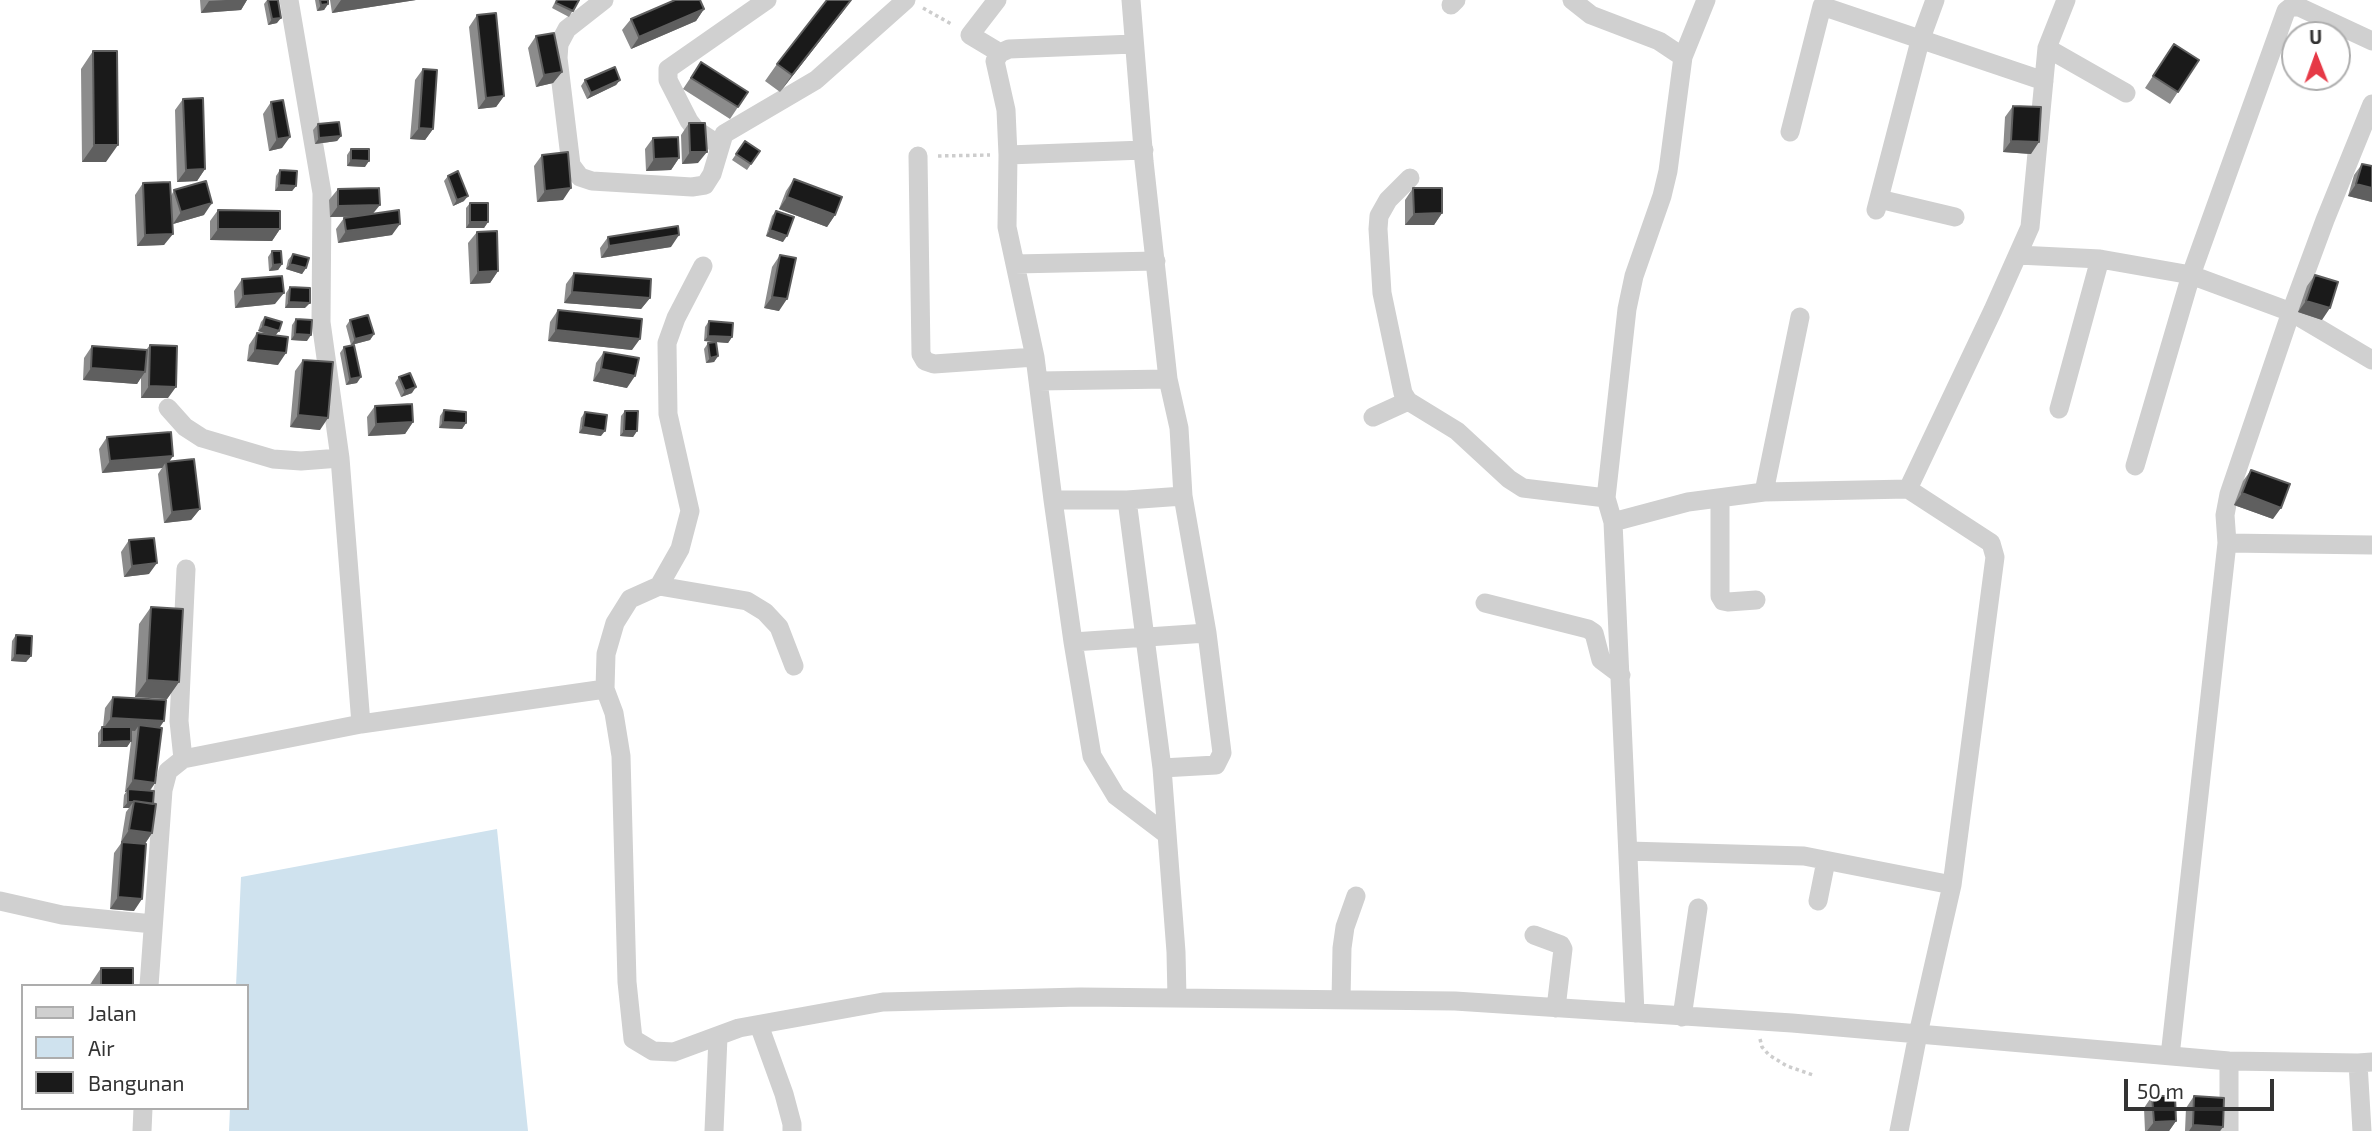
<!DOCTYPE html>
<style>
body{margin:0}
#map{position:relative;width:2372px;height:1131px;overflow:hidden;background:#fff;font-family:"Exo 2",sans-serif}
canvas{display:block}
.legend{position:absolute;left:21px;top:984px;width:228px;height:126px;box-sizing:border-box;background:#fff;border:2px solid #adadad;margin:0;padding:9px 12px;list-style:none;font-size:21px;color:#333}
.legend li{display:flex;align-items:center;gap:14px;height:35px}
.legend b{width:35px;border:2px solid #adadad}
.north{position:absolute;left:2281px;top:21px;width:70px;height:70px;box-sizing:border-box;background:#fff;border:2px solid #adadad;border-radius:50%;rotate:359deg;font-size:19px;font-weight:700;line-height:28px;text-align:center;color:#333}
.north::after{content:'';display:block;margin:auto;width:24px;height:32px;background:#e63946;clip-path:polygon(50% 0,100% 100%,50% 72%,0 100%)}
.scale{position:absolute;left:2124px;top:1079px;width:150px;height:32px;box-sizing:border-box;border:4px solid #333;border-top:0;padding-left:9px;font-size:21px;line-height:24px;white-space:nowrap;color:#333;-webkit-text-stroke:5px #fff;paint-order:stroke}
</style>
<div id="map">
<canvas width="2372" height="1131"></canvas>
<ul class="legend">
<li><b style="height:9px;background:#d0d0d0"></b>Jalan</li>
<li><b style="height:19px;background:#cfe2ee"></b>Air</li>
<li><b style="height:19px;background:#1a1a1a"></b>Bangunan</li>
</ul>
<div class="north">U</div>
<div class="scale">50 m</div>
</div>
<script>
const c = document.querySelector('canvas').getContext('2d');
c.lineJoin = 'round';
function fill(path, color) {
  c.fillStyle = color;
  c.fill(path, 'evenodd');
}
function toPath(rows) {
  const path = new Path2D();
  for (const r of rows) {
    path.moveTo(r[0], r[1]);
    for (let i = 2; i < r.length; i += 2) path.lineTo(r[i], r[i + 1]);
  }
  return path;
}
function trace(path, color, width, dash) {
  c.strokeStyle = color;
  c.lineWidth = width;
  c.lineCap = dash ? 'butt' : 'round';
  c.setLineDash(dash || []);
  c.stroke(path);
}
const water = toPath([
 [497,829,528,1131,229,1131,230,1108,247,1108,247,986,236,986,241,877]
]);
const path = toPath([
 [923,8,953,25],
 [938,156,990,155],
 [1760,1039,1762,1047,1769,1055,1787,1066,1813,1075]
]);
const minor = toPath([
 [289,0,322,193,321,322,340,458,361,724],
 [604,0,567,29,559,44,558,58,571,165,580,177,592,181,692,187,705,185,712,174,724,134,816,80,906,0],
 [997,0,970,35,1000,53],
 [1572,0,1591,15,1659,41,1683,57,1668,171,1662,196,1634,276,1627,309,1606,498,1613,522,1635,1013],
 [1451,5,1456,0],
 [2047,48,2126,93],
 [1683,57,1706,0],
 [2372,104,2325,220,2291,312,2372,360],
 [1790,132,1822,6,2044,81],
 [719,145,696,130,689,121,668,80,668,69,767,0],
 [1008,155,1144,150],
 [918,156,921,354,925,361,934,364,1035,357,1053,500],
 [1410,178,1388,200,1379,216,1378,229,1382,293,1403,393,1408,401,1457,431,1509,479,1523,488,1606,498],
 [1879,199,1955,217],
 [1876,210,1920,41,1935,0],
 [2018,255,2100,259,2191,275,2291,312,2229,494,2225,515,2227,543,2170,1056],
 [1015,264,1156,261],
 [1035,357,1007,227,1008,155,1006,110,995,61,1000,53,1009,49,1134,44],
 [1168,379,1179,428,1183,496],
 [1039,381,1168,379,1144,161,1131,0],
 [168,408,185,427,202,438,273,459,301,461,340,458],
 [2059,409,2100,259],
 [1373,417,1408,401],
 [2135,466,2191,275,2286,11,2291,7,2299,7,2372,41],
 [1764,492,1800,317],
 [1720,498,1720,596,1723,601,1728,602,1756,600],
 [1127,500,1162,768,1176,952,1177,998],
 [1613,522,1688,502,1764,492,1908,489,1993,310,2030,227,2047,48,2066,0],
 [2227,543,2372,545],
 [659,586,747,601,765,612,779,627,794,666],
 [1485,603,1588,629,1594,633,1601,660,1621,675],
 [1073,642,1207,633],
 [605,689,606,654,615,623,630,599,659,586,680,549,690,511,668,414,667,343,676,318,703,266],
 [183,759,179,721,186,569],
 [1162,768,1216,765,1222,753,1207,633,1183,496,1127,500,1053,500,1073,642,1092,756,1116,796,1166,834],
 [1628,851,1804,856,1952,885],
 [0,901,62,915,153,924],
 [1818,901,1826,861],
 [1534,935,1561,945,1563,949,1556,1008],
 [149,986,163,790,168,771,183,759,361,724,605,689,614,713,621,756,627,982,633,1039,653,1051,674,1052,739,1028,883,1002,1080,997,1455,1001,1792,1023,2229,1061,2358,1063,2372,1062],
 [1341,1000,1342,948,1345,927,1356,896],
 [1682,1017,1698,908],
 [759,1025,784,1094,792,1124,792,1131],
 [2358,1063,2362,1131],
 [142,1131,143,1108],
 [714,1131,718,1037],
 [1899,1131,1918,1034,1952,885,1995,557,1991,543,1908,489],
 [2229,1131,2229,1061]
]);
const wall = toPath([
 [200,0,247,0,241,10,201,13],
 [267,0,278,0,277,23,268,25,264,4],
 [315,0,328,0,328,4,324,10,317,11],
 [330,0,416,0,332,13],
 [556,0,579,0,569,17,552,8],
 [704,9,696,21,631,49,622,30,631,19],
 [844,10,780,92,765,81,777,64],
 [477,15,504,96,496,107,478,109,469,27],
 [536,36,562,72,553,83,536,87,528,48],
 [2174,44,2199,60,2170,104,2145,88],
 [93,51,106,162,82,162,81,69],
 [701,62,738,107,730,119,683,89],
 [423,69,433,129,425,140,410,139,415,80],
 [585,80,620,80,616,85,587,99,581,86],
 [183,99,205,169,197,181,177,182,175,110],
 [271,102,282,148,269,151,263,114],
 [2013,106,2031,154,2003,152,2005,117],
 [689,123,698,163,682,164,681,135],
 [318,124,341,136,337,141,315,144,313,130],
 [653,138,679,158,671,170,646,171,645,149],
 [745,141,760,151,747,170,732,160],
 [351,149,365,167,347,166,347,155],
 [542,155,563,200,537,202,534,166],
 [2362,164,2372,166,2372,202,2348,196,2354,175],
 [280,170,296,186,292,191,275,191,276,176],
 [448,176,464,201,453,206,444,181],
 [794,179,835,215,827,227,779,209,786,191],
 [143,183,171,196,174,190,204,215,173,224,164,245,137,246,135,195],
 [1413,188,1442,213,1434,225,1405,225,1405,200],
 [338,189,373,214,392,235,338,243,336,229,344,218,352,217,330,217,329,200],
 [470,203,488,222,484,228,466,228,466,208],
 [218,210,280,229,272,241,210,240,210,221],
 [776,211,783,242,766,236,772,216],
 [477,232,498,271,490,283,470,284,468,243],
 [608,237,671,247,601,258,600,248],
 [272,251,282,264,278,270,269,271,268,257],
 [293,254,306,268,302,274,286,269,288,260],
 [780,255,779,311,764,308,772,267],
 [574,273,650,298,641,309,564,303,566,284],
 [2315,275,2322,320,2298,312,2307,286],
 [242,279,275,304,235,308,234,291],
 [290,287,305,308,285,308,286,293],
 [558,310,632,350,548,341,550,322],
 [265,317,275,335,278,365,247,361,249,345,257,333,269,335,258,331,261,322],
 [296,319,307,341,291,340,292,325],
 [350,320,374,334,370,340,351,345,346,326],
 [709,321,732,337,728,343,704,341,705,327],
 [708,343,718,356,714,362,706,363,704,349],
 [150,345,168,398,141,398,141,377,137,384,83,380,84,358,92,346,146,350],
 [344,347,357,383,346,385,340,353],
 [604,352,627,388,593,381,596,363],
 [303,360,320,430,290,427,295,371],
 [399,377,412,393,401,397,395,383],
 [375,406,413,422,405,434,368,436,367,417],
 [444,410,466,423,462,429,439,428,440,416],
 [625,411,637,431,633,437,620,436,621,416],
 [585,412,601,436,579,433,581,418],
 [107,437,173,456,169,462,200,509,191,520,164,523,158,474,162,468,102,473,99,449],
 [2251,470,2273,519,2234,505,2243,481],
 [129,540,149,574,124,577,121,552],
 [151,607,179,682,167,699,135,697,139,624],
 [16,635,31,656,26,662,11,661,12,641],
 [113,697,160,728,155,783,150,791,152,833,145,844,134,911,110,909,114,853,122,842,125,842,121,842,126,812,129,808,123,808,124,795,126,792,125,792,131,741,127,747,98,747,98,733,102,727,103,727,105,708],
 [101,968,133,986,89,986],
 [2152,1096,2176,1121,2169,1131,2145,1131,2144,1108],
 [2194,1096,2223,1127,2220,1131,2185,1131,2186,1108]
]);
const shadedWall = toPath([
 [226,0,247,0,241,10,201,13,209,1],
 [341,0,416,0,332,13],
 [851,0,844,10,780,92,792,75],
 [328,4,324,10,317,11,321,5],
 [704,9,696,21,631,49,639,37],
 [281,18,277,23,268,25,272,19],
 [562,72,553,83,536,87,544,75],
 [620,80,616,85,587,99,591,93],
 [504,96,496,107,478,109,486,98],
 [419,128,433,129,425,140,410,139],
 [341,136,337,141,315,144,319,138],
 [290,137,282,148,269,151,277,139],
 [2011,141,2039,142,2031,154,2003,152],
 [94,145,118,145,106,162,82,162],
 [690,152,707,152,698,163,682,164],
 [679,158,671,170,646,171,654,159],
 [351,160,369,161,365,167,347,166],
 [205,169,197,181,177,182,186,170],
 [2356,184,2372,188,2372,202,2348,196],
 [279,185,296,186,292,191,275,191],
 [571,188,563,200,537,202,545,191],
 [468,196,464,201,453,206,457,200],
 [787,197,835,215,827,227,779,209],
 [212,203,204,215,173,224,181,212],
 [380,205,371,216,330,217,338,206],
 [1442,213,1434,225,1405,225,1414,214],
 [470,222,488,222,484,228,466,228],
 [400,224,392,235,338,243,346,231],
 [218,229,280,229,272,241,210,240],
 [770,230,787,236,783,242,766,236],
 [173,234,164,245,137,246,145,235],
 [679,235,671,247,601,258,609,246],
 [282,264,278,270,269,271,273,265],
 [290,264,306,268,302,274,286,269],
 [498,271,490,283,470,284,478,272],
 [572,292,650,298,641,309,564,303],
 [284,293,275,304,235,308,243,296],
 [772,297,787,299,779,311,764,308],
 [2306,301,2330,308,2322,320,2298,312],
 [289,302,310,303,305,308,285,308],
 [263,326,279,331,275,336,258,331],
 [556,330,640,339,632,350,548,341],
 [295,334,311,335,307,341,291,340],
 [374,334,370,340,351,345,355,339],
 [708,336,732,337,728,343,704,341],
 [255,350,286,353,278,365,247,361],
 [718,356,714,362,706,363,710,358],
 [91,368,145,372,137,384,83,380],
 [601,369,635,376,627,388,593,381],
 [361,377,357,383,346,385,350,379],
 [149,386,176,387,168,398,141,398],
 [416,387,412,393,401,397,405,391],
 [298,415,328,418,320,430,290,427],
 [413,422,405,434,368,436,376,424],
 [443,422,466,423,462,429,439,428],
 [583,427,605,431,601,436,579,433],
 [624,431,637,431,633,437,620,436],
 [173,456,166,466,166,462,162,468,102,473,110,461],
 [2242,493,2281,508,2273,519,2234,505],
 [200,509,191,520,164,523,172,512],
 [157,563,149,574,124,577,132,566],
 [15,655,31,656,26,662,11,661],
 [147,680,179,682,167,699,135,697],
 [111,718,164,721,156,733,139,725,135,731,103,729],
 [131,741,127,747,98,747,102,742],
 [133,780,155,783,147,794,128,789,126,792,125,792],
 [128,802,133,802,129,808,123,808],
 [129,830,152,833,144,845,121,842],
 [118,897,142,899,134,911,110,909],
 [2176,1121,2169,1131,2147,1131,2154,1122],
 [2193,1125,2223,1127,2220,1131,2189,1131]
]);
const building = toPath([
 [268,0,278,0,281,18,272,19,268,0],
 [320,0,328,0,328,4,321,5,320,0],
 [557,0,579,0,573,11,556,3,557,0],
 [675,0,700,0,704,9,639,37,631,19,675,0],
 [827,0,851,0,792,75,777,64,827,0],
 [496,13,504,96,486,98,477,15,496,13],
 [554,33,562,72,544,75,536,36,554,33],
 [2174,44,2199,60,2178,92,2153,76,2174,44],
 [93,51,117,51,118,145,94,145,93,51],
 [701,62,748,92,738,107,691,78,701,62],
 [615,67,620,80,591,93,585,80,615,67],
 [423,69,437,70,433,129,419,128,423,69],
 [203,98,205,169,186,170,183,99,203,98],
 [283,100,290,137,277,139,271,102,283,100],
 [2013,106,2041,107,2039,142,2011,141,2013,106],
 [339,122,341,136,319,138,318,124,339,122],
 [689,123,705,123,707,152,690,152,689,123],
 [678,137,679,158,654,159,653,138,678,137],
 [745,141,760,151,751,164,736,154,745,141],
 [351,149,369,149,369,161,351,160,351,149],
 [568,152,571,188,545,191,542,155,568,152],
 [2362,164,2372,166,2372,188,2356,184,2362,164],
 [280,170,297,171,296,186,279,185,280,170],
 [458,171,468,196,457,200,448,176,458,171],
 [794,179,842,197,835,215,787,197,794,179],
 [206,181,212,203,181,212,174,190,206,181],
 [170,182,173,234,145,235,143,183,170,182],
 [379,188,380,205,338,206,338,189,379,188],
 [1413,188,1442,188,1442,213,1414,214,1413,188],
 [470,203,488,203,488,222,470,222,470,203],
 [218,210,280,211,280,229,218,229,218,210],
 [399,210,400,224,346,231,344,218,399,210],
 [776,211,794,217,787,236,770,230,776,211],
 [678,226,679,235,609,246,608,237,678,226],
 [497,231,498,271,478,272,477,232,497,231],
 [272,251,281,251,282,264,273,265,272,251],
 [293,254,309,258,306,268,290,264,293,254],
 [780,255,796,258,787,299,772,297,780,255],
 [574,273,651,279,650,298,572,292,574,273],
 [2315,275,2338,282,2330,308,2306,301,2315,275],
 [282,276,284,293,243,296,242,279,282,276],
 [290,287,310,288,310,303,289,302,290,287],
 [558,310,642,319,640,339,556,330,558,310],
 [368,315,374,334,355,339,350,320,368,315],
 [265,317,282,322,279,331,263,326,265,317],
 [296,319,312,320,311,335,295,334,296,319],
 [709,321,733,323,732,337,708,336,709,321],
 [257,333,288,337,286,353,255,350,257,333],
 [716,342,718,356,710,358,708,343,716,342],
 [150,345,177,346,176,387,149,386,150,345],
 [354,345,361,377,350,379,344,347,354,345],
 [92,346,147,350,145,372,91,368,92,346],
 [604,352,639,358,635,376,601,369,604,352],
 [303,360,333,362,328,418,298,415,303,360],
 [410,373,416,387,405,391,399,377,410,373],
 [412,404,413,422,376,424,375,406,412,404],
 [444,410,466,412,466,423,443,422,444,410],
 [625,411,638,411,637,431,624,431,625,411],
 [585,412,607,415,605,431,583,427,585,412],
 [171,432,173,456,110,461,107,437,171,432],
 [194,459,200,509,172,512,166,462,194,459],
 [2251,470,2290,484,2281,508,2242,493,2251,470],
 [154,538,157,563,132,566,129,540,154,538],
 [151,607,183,609,179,682,147,680,151,607],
 [16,635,32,636,31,656,15,655,16,635],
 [113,697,166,700,164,721,111,718,113,697],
 [139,725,162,728,155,783,133,780,139,725],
 [102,727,131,727,131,741,102,742,102,727],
 [128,789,154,791,153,804,134,801,133,802,128,802,128,789],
 [134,801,156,804,152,833,129,830,134,801],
 [122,842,146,844,142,899,118,897,122,842],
 [101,968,133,968,133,986,101,986,101,968],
 [2152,1096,2175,1096,2176,1121,2154,1122,2152,1096],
 [2194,1096,2224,1098,2223,1127,2193,1125,2194,1096]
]);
fill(water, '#cfe2ee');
trace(path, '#cdcdcd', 3.5, [3.5, 3.5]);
trace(minor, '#d0d0d0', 19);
fill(wall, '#8c8c8c');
fill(shadedWall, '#5f5f5f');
fill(building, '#1a1a1a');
trace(building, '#5f5f5f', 2);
</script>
